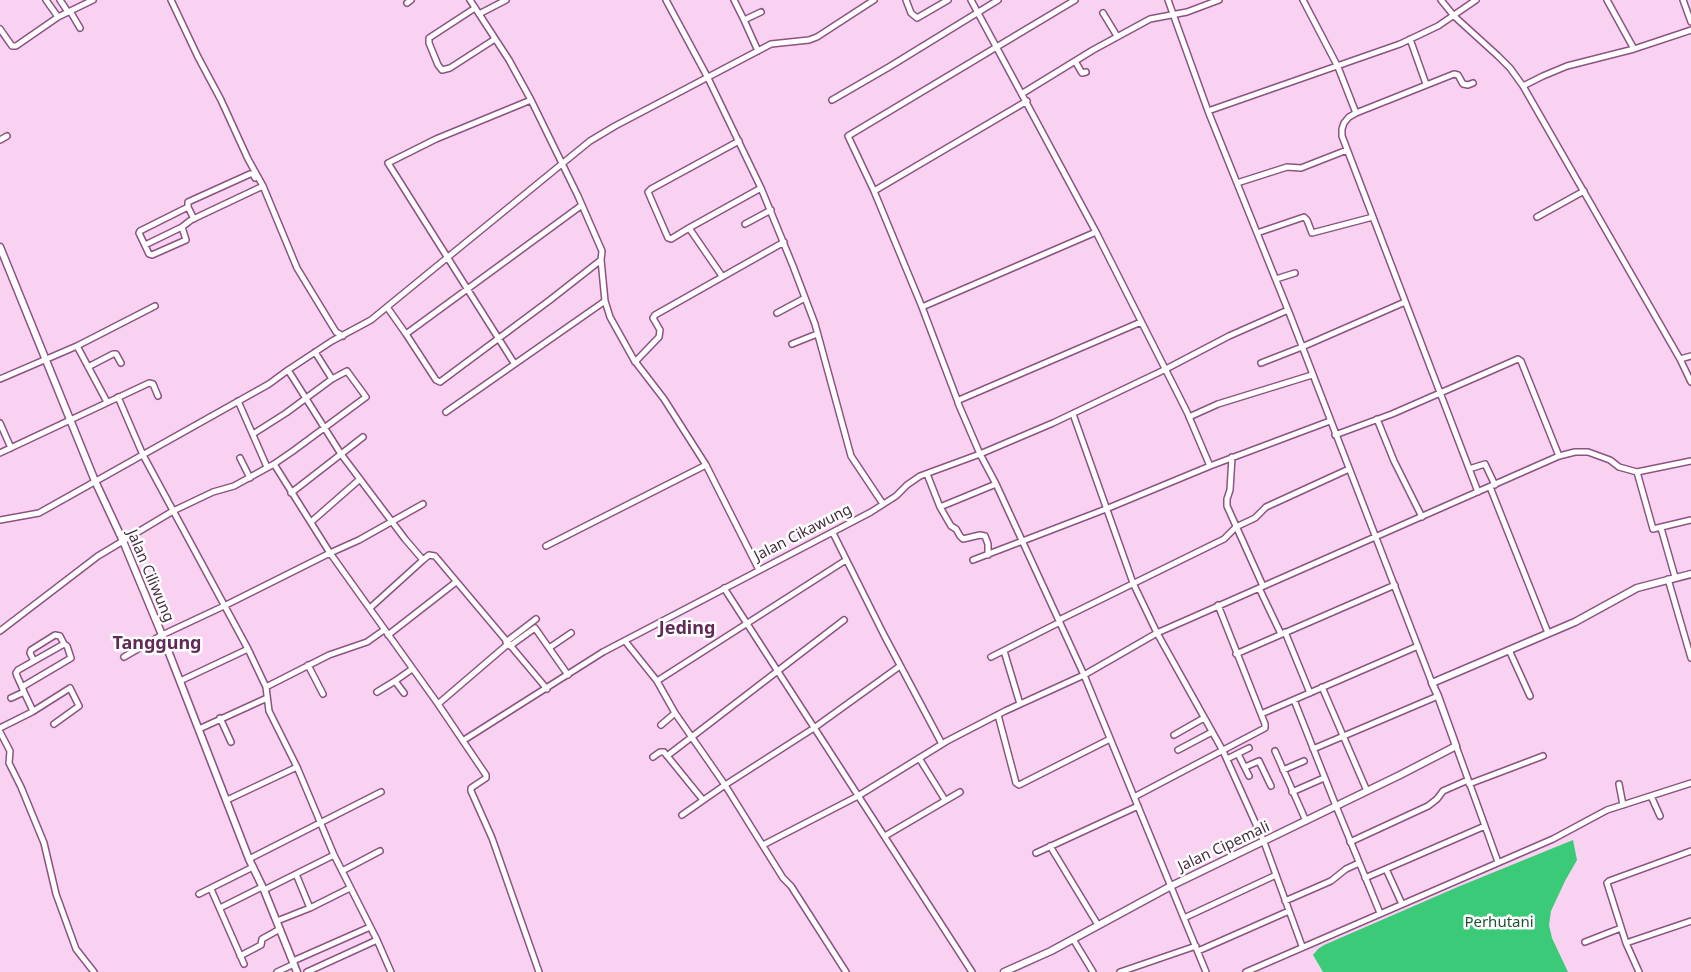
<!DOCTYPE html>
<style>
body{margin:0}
canvas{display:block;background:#f9d2f1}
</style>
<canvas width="1691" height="972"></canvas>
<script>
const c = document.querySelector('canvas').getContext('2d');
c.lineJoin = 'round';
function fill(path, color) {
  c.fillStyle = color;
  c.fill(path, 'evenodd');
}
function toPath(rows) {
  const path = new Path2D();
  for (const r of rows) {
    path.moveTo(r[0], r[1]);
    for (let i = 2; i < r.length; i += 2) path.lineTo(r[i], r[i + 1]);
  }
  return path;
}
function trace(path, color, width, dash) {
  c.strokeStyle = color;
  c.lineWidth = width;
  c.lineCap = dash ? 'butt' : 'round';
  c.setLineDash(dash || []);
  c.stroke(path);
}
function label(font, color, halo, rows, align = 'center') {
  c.font = font + ' "Noto Sans",sans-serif';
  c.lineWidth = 5;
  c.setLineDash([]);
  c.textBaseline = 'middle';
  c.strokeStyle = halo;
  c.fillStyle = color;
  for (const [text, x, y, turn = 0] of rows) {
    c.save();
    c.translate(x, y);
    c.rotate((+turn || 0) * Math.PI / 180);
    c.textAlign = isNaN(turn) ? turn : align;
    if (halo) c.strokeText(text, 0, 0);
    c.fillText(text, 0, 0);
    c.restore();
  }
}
const forest = toPath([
 [1573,840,1577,860,1565,881,1551,911,1549,925,1552,938,1568,972,1323,972,1313,955,1318,949,1324,945,1460,886]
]);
const minor = toPath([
 [46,0,58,17],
 [60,0,68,12],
 [171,0,198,57,221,100,248,159,263,186,297,268,336,332,343,336],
 [470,0,509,60,531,100,578,196,602,251,601,260,605,301,610,317,634,360,664,399,706,465,759,570],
 [666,0,708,78,761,188,793,266,815,324,851,456,883,504],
 [734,0,744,20],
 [906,0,911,13,917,18,948,0],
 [971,0,1096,232,1187,412,1210,466],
 [1168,0,1208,111,1290,315,1432,683],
 [1303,0,1338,67,1356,113],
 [1441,0,1454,16,1498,56,1510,68,1523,86,1680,359,1691,382],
 [1607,0,1634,49],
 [1683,0,1691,22],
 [407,3,411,0],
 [475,8,429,38,429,43,438,65,442,70,450,68,495,39],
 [70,11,80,28],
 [1103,13,1117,36],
 [479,14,506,0],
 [0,29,12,46,16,46,58,17,93,0],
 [1410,39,1426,84],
 [758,51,744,20,761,12],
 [1075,61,1082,73,1086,72],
 [1473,83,1468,85,1463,84,1458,75,1454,74,1356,113,1349,117,1344,123,1342,129,1342,136,1478,492],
 [1523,86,1543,76,1567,66,1634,49,1691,30],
 [1023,93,1093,50,1150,19,1187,12,1219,0],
 [832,100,889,67,998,0],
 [1208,111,1400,44,1438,26,1476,0],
 [0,140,7,136],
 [1237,183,1287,167,1301,168,1347,150],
 [874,191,1027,101],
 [1537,217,1584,191],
 [194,219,188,207,188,202,250,174,253,174,255,178],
 [745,224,771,210],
 [182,227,186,240,152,255,149,254,139,233,140,231,188,207],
 [689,228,671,239,668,238,648,192,651,189,739,141],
 [1257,233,1304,217,1307,220,1312,233,1373,217],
 [145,245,182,227,191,220,263,186],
 [722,276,689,228,761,188],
 [1276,279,1295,273],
 [387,307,406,334,436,380,440,382,550,300,601,260],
 [922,307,1096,232],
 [777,313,805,298],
 [1141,322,959,400,958,403,980,454,996,484,1084,675,1206,972],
 [406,334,582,205],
 [792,344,817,334],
 [77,346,107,402],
 [1680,359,1691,356],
 [635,362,659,337,660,330,653,318,655,315,784,242],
 [514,363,388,163,436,139,531,100],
 [1261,363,1302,347,1405,302],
 [88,367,113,354,116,354,121,363],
 [288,370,341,454,405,539,423,560,429,555,435,556,547,689],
 [0,379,77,346,155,306],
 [118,397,143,455,248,649,266,687],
 [238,401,267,467],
 [958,402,922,307,874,191,848,136,1075,0],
 [446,412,605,301],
 [1073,414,1133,583,1157,633,1223,751,1264,842,1302,946],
 [1189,417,1218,404,1312,375],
 [1377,419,1394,461,1422,517],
 [0,423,11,448],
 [253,434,286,413,332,379,315,352],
 [1335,435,1392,414,1518,359,1521,361,1559,456],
 [0,453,149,383,153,384,158,396],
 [1232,457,1230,490,1227,499,1227,506,1263,586],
 [240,458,250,478],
 [274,464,330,553,359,540,423,504],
 [1469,469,1485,464,1495,485],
 [1637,472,1653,529,1691,520],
 [927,474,940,507,951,526,956,529,960,536,963,539,980,535,985,536,988,544,988,555],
 [1490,487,1548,633],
 [291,493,363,437],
 [940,507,996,484],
 [0,520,39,513,269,384,288,370,332,341,371,320,563,163,590,141,615,126,771,44,809,40,817,37,874,0],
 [311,522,360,479],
 [1661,528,1675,577],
 [833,533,884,635,942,744],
 [546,546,706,465],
 [973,560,1106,509,1210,466,1330,421],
 [1668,579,1691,658],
 [724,588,972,972],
 [1259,588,1281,634],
 [370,608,423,560],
 [1059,620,1224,539,1236,527,1255,518,1266,507,1349,469],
 [384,630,367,642,329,655,266,687,269,711,297,767,334,855,377,940,391,972],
 [0,631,98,556,173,511,213,492,234,486,274,464,293,451,366,397,347,371,332,379],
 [1285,632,1310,693],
 [388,635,456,582],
 [625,641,657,681,675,713,725,785,783,878,791,886,846,972],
 [506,642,536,619],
 [510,646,535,628,568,675],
 [549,648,571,633],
 [1509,650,1530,696],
 [1004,651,1020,704],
 [1236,654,1395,585],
 [124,657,162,635,224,606,330,553,438,704,486,775,486,778,471,788,471,791,492,838,539,972],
 [991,657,1060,622],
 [34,661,30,653,31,650,55,635,60,636,64,644],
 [308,665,323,694],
 [180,681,248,649],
 [657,681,846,560],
 [22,687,71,658,67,646,64,644,18,670,16,673,17,676,22,687,24,692,33,711],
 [1322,687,1367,791],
 [377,692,395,681],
 [404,693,395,681,412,669],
 [11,698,24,692],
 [1294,700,1336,806,1380,913],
 [438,704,508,644],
 [1261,714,1418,646],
 [998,715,1016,783,1019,785,1110,739],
 [220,718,231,742],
 [661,725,675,713],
 [0,728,32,712,70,688,79,706,54,724],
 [199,729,267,698],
 [0,732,10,751,9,763,21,787,44,843,56,894,76,949,94,972],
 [1174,735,1204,718],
 [464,740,603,652,871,512,896,496,907,485,920,476,980,454,1053,423,1164,370,1229,336,1288,310],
 [1456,746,1498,862],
 [1313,749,1438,696],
 [1178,750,1212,732],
 [1275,751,1306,821],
 [1238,754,1249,776],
 [667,756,844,620],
 [653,757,660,752,664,752,703,800],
 [919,758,945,800],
 [1227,759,1249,748],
 [1245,767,1259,761,1271,786],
 [1283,770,1304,761],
 [1469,784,1543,756],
 [1619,784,1623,805],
 [1292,792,1324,778],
 [1651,796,1660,816],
 [1134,797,1265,728,1265,724,1218,605],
 [227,800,297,767],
 [682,815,725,785,814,728,900,666],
 [885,836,960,792],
 [1350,842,1428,806,1437,799,1443,791,1468,780],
 [763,845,858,796,947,741,1005,711,1084,675,1157,633,1559,456,1575,452,1588,452,1610,460,1619,467,1637,472,1691,461],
 [1050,846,1098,925],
 [1036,853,1138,806],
 [249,859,381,792],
 [1386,869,1402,904],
 [342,871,380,851],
 [296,874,310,908],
 [1365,878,1485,826],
 [211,889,244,964],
 [264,890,334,855],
 [199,894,253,867],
 [1285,901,1331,881,1346,869,1359,863],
 [220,908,262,887],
 [1184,918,1276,875],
 [277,921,310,908,350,888],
 [1073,939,1093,972],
 [1585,942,1621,928],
 [1626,943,1691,921],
 [1198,951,1289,911],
 [240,956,261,945,262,939,280,929],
 [293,961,370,927],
 [277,972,294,964],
 [307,972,377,940],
 [1120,972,1196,946],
 [1246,972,1553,839,1607,810,1691,783],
 [1639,972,1626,943,1607,883,1609,881,1691,851]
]);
const major = toPath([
 [0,247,95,481,123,541,162,635,249,859,264,890,297,972],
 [1004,972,1051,951,1171,886,1400,775,1456,746,1438,696,1432,683,1575,622,1637,588,1691,574]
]);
const streetNames = [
 ["Jalan Cikawung",803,533,-27],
 ["Jalan Ciliwung",150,576,67],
 ["Jalan Cipemali",1224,847,-25]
];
const parkNames = [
 ["Perhutani",1499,923]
];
const quarterNames = [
 ["Jeding",687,629],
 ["Tanggung",157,644]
];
fill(forest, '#3bca78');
trace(minor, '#8c5382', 8);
trace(major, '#8c5382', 9);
trace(minor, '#fff', 5);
trace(major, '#fff', 6);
label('15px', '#462d41', '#fff', streetNames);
label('15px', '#1d5231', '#fff', parkNames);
label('bold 18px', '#602b58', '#fff', quarterNames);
</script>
